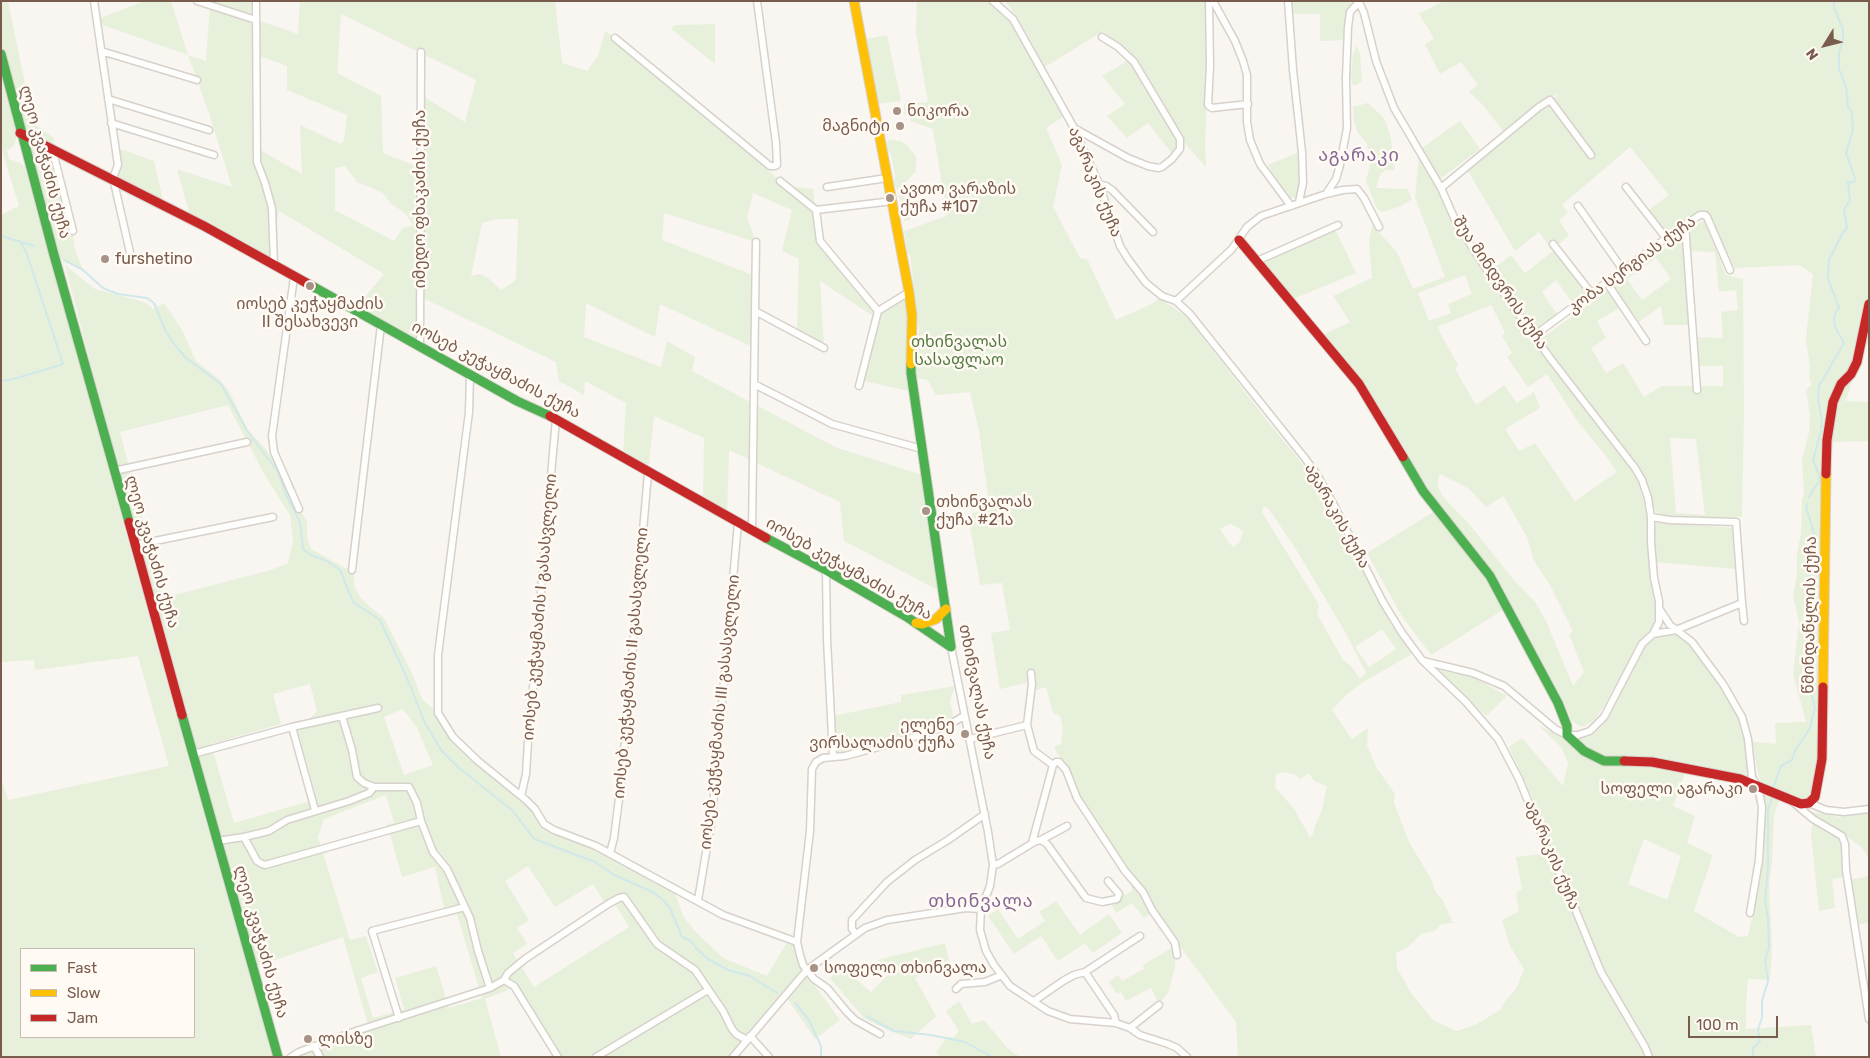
<!DOCTYPE html>
<html>
<head>
<meta charset="utf-8">
<style>
  body { margin:0 }
  #map { position:relative; width:1870px; height:1058px; overflow:hidden; background:#f9f5f0; font-family:Rubik,sans-serif }
  canvas { display:block }
  .frame { position:absolute; inset:0; border:2px solid #7a5c4d; pointer-events:none }
  .legend { position:absolute; left:20px; top:948px; width:175px; height:90px; box-sizing:border-box; background:#fffaf3; border:1px solid #cabbb1; margin:0; padding:6px 9px; list-style:none; font-size:15px; color:#7a5c4d }
  .legend li { display:flex; align-items:center; gap:10px; height:25px }
  .legend b { width:25px; border:1px solid #cabbb1 }
  .north { position:absolute; left:1800px; top:20px; width:50px; height:50px; -webkit-text-stroke:4px #fffaf3; paint-order:stroke; rotate:234deg; font-size:14px; font-weight:700; line-height:20px; text-align:center; color:#7a5c4d }
  .north::after { content:''; display:block; margin:auto; width:18px; height:22px; background:#7a5c4d; clip-path:polygon(50% 0,100% 100%,50% 72%,0 100%) }
  .scale { position:absolute; left:1688px; top:1016px; width:90px; height:22px; box-sizing:border-box; border:2px solid #7a5c4d; border-top:0; padding-left:6px; font-size:15px; line-height:18px; white-space:nowrap; color:#7a5c4d; -webkit-text-stroke:4px #fffaf3; paint-order:stroke }
</style>
</head>
<body>
<div id="map">
<canvas width="1870" height="1058"></canvas>
<div class="frame"></div>
<ul class="legend">
<li><b style="height:6px;background:#4caf50"></b>Fast</li>
<li><b style="height:6px;background:#ffc107"></b>Slow</li>
<li><b style="height:6px;background:#c62828"></b>Jam</li>
</ul>
<div class="north">N</div>
<div class="scale">100 m</div>
</div>
<script>
const c = document.querySelector('canvas').getContext('2d');
c.lineJoin = 'round';
function paint(path, color) { c.fillStyle = color; c.fill(path, 'evenodd'); }
const poly = rows => new Path2D(rows.map(r => 'M' + r).join(''));
function stroke(path, color, width, dash) { c.strokeStyle = color; c.lineWidth = width; c.lineCap = dash ? 'butt' : 'round'; c.setLineDash(dash || []); c.stroke(path); }
function write(font, color, halo, rows, align = 'center') {
  c.font = font + ' Rubik,"Noto Sans Georgian",sans-serif'; c.lineWidth = 5; c.setLineDash([]); c.textBaseline = 'middle'; c.strokeStyle = halo; c.fillStyle = color; for (const [text, x, y, turn = 0] of rows) {
    c.save(); c.translate(x, y); c.rotate((+turn || 0) * Math.PI / 180); c.textAlign = isNaN(turn) ? turn : align; if (halo) c.strokeText(text, 0, 0); c.fillText(text, 0, 0); c.restore();
  }
}
paint(poly([
  [1,1,8,1,33,123,54,138,52,148,73,231,74,247,83,270,54,255,1,54],
  [145,1,171,1,188,55,206,61,210,5,216,7,216,1,256,1,257,20,298,34,300,1,555,1,562,63,587,71,598,56,605,31,639,57,735,140,782,183,788,186,813,189,820,241,877,310,909,292,913,392,860,380,876,318,820,281,824,348,797,333,799,259,782,251,792,210,753,193,747,218,756,242,664,213,662,240,755,276,755,348,660,304,655,337,586,303,584,337,661,367,667,341,695,357,692,371,754,404,835,447,925,476,942,592,844,541,840,502,729,450,727,517,703,503,704,438,654,416,648,473,623,458,626,403,585,381,584,395,559,381,556,362,423,298,420,346,354,310,384,274,279,211,269,262,191,219,177,169,232,187,209,113,188,55,97,23,97,19],
  [341,14,476,80,465,122,418,93,418,167,383,153,381,96,337,73],
  [257,55,287,66,287,90,347,115,344,140,341,144,300,125,302,174,257,148],
  [345,166,357,182,383,193,391,204,404,212,413,225,403,228,394,241,335,210,335,168],
  [498,219,518,219,516,280,501,290,488,278,480,274,471,276,482,223],
  [917,1,989,1,1001,10,1011,21,1063,117,1046,128,1062,165,1053,207,1080,258,1087,259,1116,320,1152,304,1159,298,1186,316,1265,418,1313,477,1331,505,1387,616,1412,654,1363,682,1346,695,1332,710,1352,739,1368,728,1367,745,1376,767,1395,794,1394,803,1409,842,1431,879,1435,891,1443,901,1453,923,1441,924,1435,931,1421,934,1407,948,1396,953,1397,968,1411,993,1434,1021,1457,1031,1475,1025,1500,1010,1506,1000,1516,989,1524,969,1510,946,1502,920,1519,911,1516,893,1522,889,1516,857,1548,853,1627,1022,1645,1057,1238,1057,1236,1022,1153,910,1078,797,1067,766,1057,753,1054,747,1061,744,1063,729,1060,716,1053,713,1046,687,1033,691,1030,682,1000,689,991,633,1010,630,1002,583,980,585,968,514,990,510,979,431,970,392,936,395,928,380,916,378,915,353,917,352,919,331,910,254,908,254,904,231,947,216,933,129,910,121,911,118,905,115,904,105,908,100,922,103,928,102,916,33],
  [1264,506,1268,508,1294,546,1347,635,1366,673,1360,679,1351,666,1343,660,1317,614,1319,605,1262,512],
  [1230,524,1239,528,1243,532,1240,542,1234,547,1230,544,1220,529],
  [1382,629,1396,649,1369,667,1355,647],
  [1284,772,1296,775,1300,779,1309,773,1314,781,1327,786,1322,810,1315,826,1313,834,1310,837,1294,809,1275,787,1276,774],
  [1005,1,1207,1,1208,76,1205,142,1206,167,1180,138,1177,148,1173,155,1148,123,1127,138,1107,116,1125,104,1102,76,1134,57,1116,41,1103,31,1045,67,1020,21],
  [1292,1,1353,1,1348,12,1344,40,1320,41,1320,14,1292,14],
  [1444,1,1869,1,1869,345,1864,345,1846,401,1869,402,1869,445,1868,441,1831,442,1831,437,1817,782,1807,805,1768,789,1760,780,1756,764,1753,742,1776,744,1775,723,1806,722,1793,674,1799,622,1793,596,1797,575,1797,555,1801,533,1802,500,1804,494,1802,460,1809,432,1810,415,1806,390,1812,384,1809,379,1810,367,1806,339,1813,274,1799,265,1735,268,1706,210,1669,239,1647,211,1669,195,1630,147,1562,205,1568,213,1559,220,1569,235,1557,246,1593,296,1576,308,1556,280,1542,292,1560,319,1538,334,1492,270,1511,255,1525,273,1553,251,1539,232,1515,251,1468,171,1553,100,1558,93,1536,106,1503,131,1483,105,1469,92,1478,85,1461,62,1440,74,1425,45,1434,38,1419,14],
  [715,24,715,64,671,29,675,25],
  [887,35,901,101,878,104,866,39],
  [1356,46,1360,53,1362,82,1353,86,1351,76,1353,54],
  [1,65,17,135,14,146,7,150,9,159,21,163,25,168,191,769,273,1057,1,1057,1,778,8,800,169,766,138,656,35,670,34,660,1,662,1,215,19,206,1,147],
  [21,949,194,949,194,1037,21,1037],
  [1368,103,1383,117,1390,134,1395,170,1386,170,1380,175,1376,188,1407,189,1412,199,1402,206,1382,212,1377,209,1366,181,1370,165,1367,144,1357,131,1354,122,1353,107],
  [1460,121,1480,149,1440,179,1422,148],
  [888,140,900,141,907,145,916,157,916,171,903,185,910,220,904,221,898,191,894,184,895,175,891,155,886,147],
  [115,147,154,161,164,205,113,178,118,165],
  [1299,152,1302,178,1298,197,1294,198,1290,197,1283,190,1268,165],
  [1419,156,1455,224,1631,468,1638,482,1644,502,1647,514,1649,567,1657,609,1655,620,1653,627,1640,642,1602,709,1595,719,1585,726,1579,726,1571,720,1565,704,1510,604,1434,501,1322,335,1350,322,1333,296,1372,278,1369,244,1372,225,1397,252,1413,289,1445,277,1415,197],
  [1465,275,1472,294,1448,304,1451,313,1429,321,1418,293],
  [1491,305,1505,332,1502,336,1512,353,1507,357,1528,387,1547,374,1578,422,1606,456,1617,472,1575,501,1535,443,1519,451,1505,429,1540,408,1534,392,1517,403,1504,385,1476,405,1455,369,1458,365,1437,327],
  [1440,474,1468,488,1486,507,1503,496,1507,502,1527,537,1534,561,1550,585,1573,631,1569,634,1584,672,1573,686,1546,621,1535,602,1513,579,1470,525,1443,497,1438,487,1438,480],
  [1704,220,1726,275,1743,279,1744,413,1742,517,1668,518,1657,512,1651,504,1638,465,1553,357,1541,339],
  [1683,251,1715,252,1719,292,1736,290,1738,310,1721,312,1723,338,1694,337,1695,366,1723,366,1723,386,1662,386,1644,397,1623,363,1606,373,1591,348,1606,338,1597,321,1626,304,1639,322,1661,306,1664,325,1691,325],
  [1656,258,1671,279,1642,300,1627,279],
  [1670,438,1696,439,1705,515,1676,513],
  [1335,229,1356,273,1293,299,1265,264,1270,257],
  [65,265,95,289,144,302,153,309,164,303,182,330,196,361,220,380,230,393,248,430,264,447,281,470,299,509,307,521,307,538,311,549,354,573,354,585,360,597,370,607,384,618,412,673,422,699,438,713,453,737,526,800,544,824,583,841,673,887,683,916,693,929,723,958,767,976,789,939,797,942,807,970,778,1004,749,1032,728,1057,556,1057,511,989,485,999,501,1057,282,1057,369,1028,343,937,257,966,137,544],
  [228,405,263,472,290,515,293,541,288,563,271,570,163,598,120,432],
  [310,684,317,711,298,731,317,799,234,823,211,744,281,724,273,694],
  [403,709,417,728,433,765,404,775,384,717],
  [386,795,394,823,387,824,402,877,435,867,446,917,457,914,482,998,449,1008,436,966,395,978,404,1009,373,1018,361,978,378,972,366,936,350,940,318,837,324,819],
  [528,866,555,907,593,884,608,908,615,904,629,927,534,987,513,953,527,944,517,928,529,920,505,881],
  [1435,511,1479,566,1506,608,1431,655,1401,615,1367,553],
  [1660,522,1733,528,1736,569,1656,562,1654,527,1657,523],
  [1669,633,1677,634,1684,638,1692,647,1728,695,1743,726,1749,774,1747,778,1603,758,1572,738,1588,737,1595,734,1602,726,1643,648,1652,638],
  [1437,670,1473,677,1507,696,1486,716,1468,698,1435,671],
  [955,686,950,701,953,715,947,725,847,754,837,752,835,748,833,716,901,702,901,695],
  [1538,725,1567,740,1602,764,1612,766,1646,763,1686,770,1673,806,1695,816,1687,843,1713,855,1694,911,1739,937,1748,936,1753,914,1764,793,1779,800,1774,816,1772,863,1769,886,1772,947,1770,980,1748,979,1746,1005,1746,1029,1811,1025,1816,1057,1652,1057,1638,1027,1613,988,1590,938,1569,882,1544,832,1538,819,1535,803,1509,747,1522,738,1563,786,1568,763,1561,747],
  [1644,839,1681,856,1667,900,1628,884],
  [1813,812,1840,817,1869,813,1869,857,1860,846,1847,837,1816,820,1811,814],
  [1817,824,1839,837,1842,843,1846,877,1832,879,1835,908,1819,911,1811,834,1812,825],
  [1869,876,1869,923,1857,924,1850,880],
  [1131,881,1135,883,1152,913,1144,918,1132,903,1116,913,1111,903,1132,891],
  [1056,901,1080,935,1109,914,1122,933,1093,953,1085,943,1058,961,1041,936,1014,954,988,916,998,909,1018,939,1045,921,1039,912],
  [945,943,949,960,915,978,936,1016,911,1039,888,1030,864,1018,830,978,842,967,871,992,891,972,877,960],
  [1175,946,1175,967,1168,993,1159,1004,1151,988,1126,1001,1121,992,1117,994,1109,982,1118,975,1122,981,1144,969,1143,965],
  [807,975,840,1020,815,1039,787,998,793,988],
  [959,1001,972,1024,984,1020,1007,1048,1020,1057,941,1057,936,1053,947,1037,954,1037,959,1031,946,1011]
]), '#e7f0db');
stroke(poly([
  [1,236,34,246],
  [64,260,83,270,103,288,118,294,147,298,154,303,166,332,175,345,186,358,221,384,248,432,278,472,286,495,300,522,303,549,311,555,327,561,340,570,353,602,380,620,407,678,425,723,441,750,458,767,513,811,534,839,595,862,614,875,653,892,664,901,670,908,682,937,691,941,697,949,708,959,728,970,750,976,777,993],
  [1,381,14,379,63,364,27,254,20,241],
  [1809,497,1814,488,1820,481,1818,472,1813,460,1821,431,1822,420,1818,399,1819,386,1844,343,1835,327,1834,316,1839,307,1828,279,1829,260,1842,234,1847,228,1844,209,1850,201,1848,182,1854,182,1855,178,1846,153,1853,130,1852,112,1848,107,1846,87,1839,69,1839,53,1843,39,1843,29,1834,8,1834,1],
  [1773,788,1781,766,1792,760,1795,751,1810,728,1815,707,1809,686,1812,674,1807,663,1806,649,1818,612,1813,601,1808,595,1804,583,1809,576,1815,572,1815,563,1807,548,1814,533,1806,507,1807,504],
  [795,1003,809,1020,821,1046,821,1057],
  [866,1016,894,1031,931,1035,965,1042,992,1057],
  [1753,1057,1753,1048,1760,1041,1758,1029,1762,1018,1762,1001,1768,981,1765,960,1769,948,1768,918,1765,901,1768,868,1768,809,1773,796]
]), '#d0e8ea', 2);
const street = poly([
  [94,1,118,165,113,178,131,257],
  [197,1,256,20],
  [256,1,257,162,265,183,272,208,274,265],
  [993,1,1013,19,1074,128,1099,184,1120,246,1128,259,1146,283,1162,296,1176,301,1190,314,1304,457,1316,473,1335,507,1383,602,1402,633,1422,660,1466,702,1498,739,1519,779,1548,850,1564,882,1601,972,1645,1047,1649,1057],
  [1209,1,1210,66,1208,105,1212,108,1248,104],
  [1213,1,1235,41,1243,61,1247,75,1247,122,1250,140,1260,164,1291,206],
  [1288,1,1293,70,1302,152,1303,183,1299,202],
  [615,38,770,166,775,166,777,165,776,143,757,1],
  [101,51,197,80],
  [108,99,209,130],
  [111,123,214,155],
  [1074,128,1128,158,1148,166,1158,168,1162,167,1172,159,1180,149,1180,139,1134,62,1118,47,1102,37],
  [52,148,73,231],
  [780,181,816,210,893,201],
  [1099,184,1106,186,1112,190,1153,232],
  [827,187,887,178],
  [1626,187,1666,238],
  [1441,188,1539,107,1550,100,1591,155],
  [1326,194,1336,179,1340,165,1347,128,1346,78,1348,27,1350,12,1359,2,1364,13,1376,61,1394,108,1441,188,1456,222,1487,270,1550,358,1635,468,1642,480,1648,498,1651,517,1651,542,1654,578,1659,601,1659,622,1653,634,1642,644,1604,717,1590,731,1578,735,1567,735,1555,729,1504,686,1473,673,1423,661],
  [1578,206,1623,270],
  [816,210,820,241,878,311],
  [1685,224,1697,390],
  [1553,244,1592,294],
  [1257,261,1338,225],
  [294,277,272,436,274,452,299,509],
  [1607,283,1646,341],
  [1176,301,1232,249,1247,227,1261,216,1326,194,1343,190,1357,189,1364,198,1379,227],
  [755,311,824,348],
  [1535,335,1680,228,1700,215,1705,215,1707,217,1730,270],
  [420,346,421,52],
  [470,375,469,412,438,655,438,713,453,737,478,761,526,800,535,809,544,824,554,830,596,846,723,915,797,942],
  [754,384,832,424,922,449],
  [859,386,878,311,909,292],
  [114,471,247,442],
  [1651,517,1670,520,1736,522,1742,603,1676,630,1653,634],
  [752,530,756,242],
  [135,545,273,517],
  [352,570,381,325],
  [826,570,827,639,833,757],
  [1742,603,1744,621],
  [1660,610,1670,625,1692,642,1723,684,1742,717,1748,739,1752,777,1758,787,1762,807,1759,860,1750,913],
  [951,647,988,832,993,865,990,886,981,909,980,930,986,951,994,965,1010,986,1048,1011,1070,1019,1116,1023,1130,1028,1140,1035,1168,1044,1177,1048,1187,1057],
  [1031,673,1032,684,1027,725,1034,751,1053,765],
  [342,716,352,750,357,777,364,783,374,787,409,787,417,803,421,821,433,852,447,869,470,918,478,951,490,988,504,980,514,986,558,1057],
  [292,727,315,810],
  [970,739,1027,725],
  [193,754,292,727,378,708],
  [1053,765,1056,762,1059,762,1066,770,1077,798,1125,871,1143,892,1152,910,1175,943,1177,955],
  [521,796,526,774,530,709,535,673,542,577,556,419],
  [1794,803,1813,819,1842,836,1845,844,1846,870,1869,1019],
  [1809,803,1826,810,1844,812,1869,809],
  [244,837,269,831,287,820,349,801,369,793,374,787],
  [1041,840,1067,826],
  [217,841,244,837,257,861,262,864,265,865,421,821],
  [1032,843,1053,765],
  [610,853,614,838,622,775,648,473],
  [993,865,998,864,1036,841,1041,840,1047,844,1086,898,1102,902,1117,899,1119,894,1108,881],
  [698,900,712,817,738,523],
  [856,934,852,929,852,920,887,882,915,860,948,840,985,814],
  [1085,972,1114,1015,1116,1023],
  [504,980,508,973,525,959,608,904,619,898,624,897,657,944,695,970,723,1011,732,1029,736,1034,747,1040],
  [956,989,961,984,985,982,1002,975],
  [1034,1001,1063,981,1074,975,1085,972,1140,936],
  [399,1018,372,931,465,907],
  [1130,1028,1159,1005],
  [880,1034,855,1020,847,1012,827,988,814,979,803,965,800,955,797,942,810,831,812,769,816,762,823,758,845,756,908,739,945,727,964,716],
  [750,1036,769,1057],
  [314,1046,320,1057],
  [291,1057,299,1052,353,1032,490,988],
  [596,1057,708,990],
  [733,1057,807,970,865,928,887,920,966,908,981,909]
]);
const fast = poly([
  [1,54,54,255,129,522],
  [312,286,517,401,550,416],
  [911,364,911,373,951,647],
  [1403,457,1423,491,1490,576,1558,703,1567,726,1567,735,1584,751,1604,761,1624,761],
  [766,538,826,570,907,617,951,647],
  [182,715,278,1057]
]);
const slow = poly([
  [854,1,909,292,912,316,911,364],
  [916,623,922,624,936,619,946,609],
  [1823,687,1826,474]
]);
const jam = poly([
  [20,133,204,226,312,286],
  [1239,240,1359,384,1403,457],
  [550,416,766,538],
  [1826,474,1827,440,1833,402,1841,384,1851,374,1857,362,1869,304],
  [129,522,182,715],
  [1624,761,1652,762,1740,779,1801,804,1809,803,1815,797,1822,759,1823,687]
]);
stroke(street, '#d7d1cb', 9);
stroke(fast, '#d9d2cb', 11);
stroke(slow, '#d9d2cb', 11);
stroke(jam, '#d9d2cb', 11);
stroke(street, '#fefefd', 6);
stroke(fast, '#4caf50', 9);
stroke(slow, '#ffc107', 9);
stroke(jam, '#c62828', 9);
for (const [x, y, r, color] of [
  [897,111,5,"#a69286"],
  [900,126,5,"#a69286"],
  [890,198,5,"#a69286"],
  [105,259,5,"#a69286"],
  [310,286,5,"#a69286"],
  [926,511,5,"#a69286"],
  [965,734,5,"#a69286"],
  [1753,789,5,"#a69286"],
  [814,968,5,"#a69286"],
  [308,1039,5,"#a69286"]
]) { const dot = new Path2D(); dot.arc(x, y, r, 0, 2 * Math.PI); c.fillStyle = color; c.fill(dot); stroke(dot, '#fffaf3', 2); }
write('16px', '#7a5c4d', '#fffaf3', [
  ["ნიკორა",907,111],
  ["მაგნიტი",890,126,"right"],
  ["ავთო ვარაზის",900,189],
  ["ქუჩა #107",900,207],
  ["furshetino",115,259],
  ["იოსებ კეჭაყმაძის",310,304,"center"],
  ["II შესახვევი",310,322,"center"],
  ["თხინვალას",936,502],
  ["ქუჩა #21ა",936,520],
  ["ელენე",955,725,"right"],
  ["ვირსალაძის ქუჩა",955,743,"right"],
  ["სოფელი აგარაკი",1743,789,"right"],
  ["სოფელი თხინვალა",824,968],
  ["ლისზე",318,1039]
], 'left');
write('16px', '#7a5c4d', '#fffaf3', [
  ["ლეო კვაჭაძის ქუჩა",45,162,75],
  ["აგარაკის ქუჩა",1095,182,68],
  ["იმედო ფხაკაძის ქუჩა",420,199,-90],
  ["კობა სერგიას ქუჩა",1632,265,-36],
  ["შუა მინდვრის ქუჩა",1500,283,56],
  ["იოსებ კეჭაყმაძის ქუჩა",496,370,28],
  ["აგარაკის ქუჩა",1337,516,61],
  ["ლეო კვაჭაძის ქუჩა",152,552,74],
  ["იოსებ კეჭაყმაძის ქუჩა",849,569,30],
  ["იოსებ კეჭაყმაძის I გასასვლელი",540,607,-85],
  ["წმინდაწყლის ქუჩა",1810,615,-89],
  ["იოსებ კეჭაყმაძის II გასასვლელი",631,663,-85],
  ["თხინვალას ქუჩა",977,692,79],
  ["იოსებ კეჭაყმაძის III გასასვლელი",720,712,-84],
  ["აგარაკის ქუჩა",1552,855,67],
  ["ლეო კვაჭაძის ქუჩა",261,942,74]
]);
write('16px', '#537a41', '#fffaf3', [
  ["თხინვალას",959,342],
  ["სასაფლაო",959,360]
]);
c.letterSpacing = '1px';
write('18px', '#846695', '#fffaf3', [
  ["აგარაკი",1359,156],
  ["თხინვალა",981,902]
]);
c.letterSpacing = '0px';
</script>
</body>
</html>
